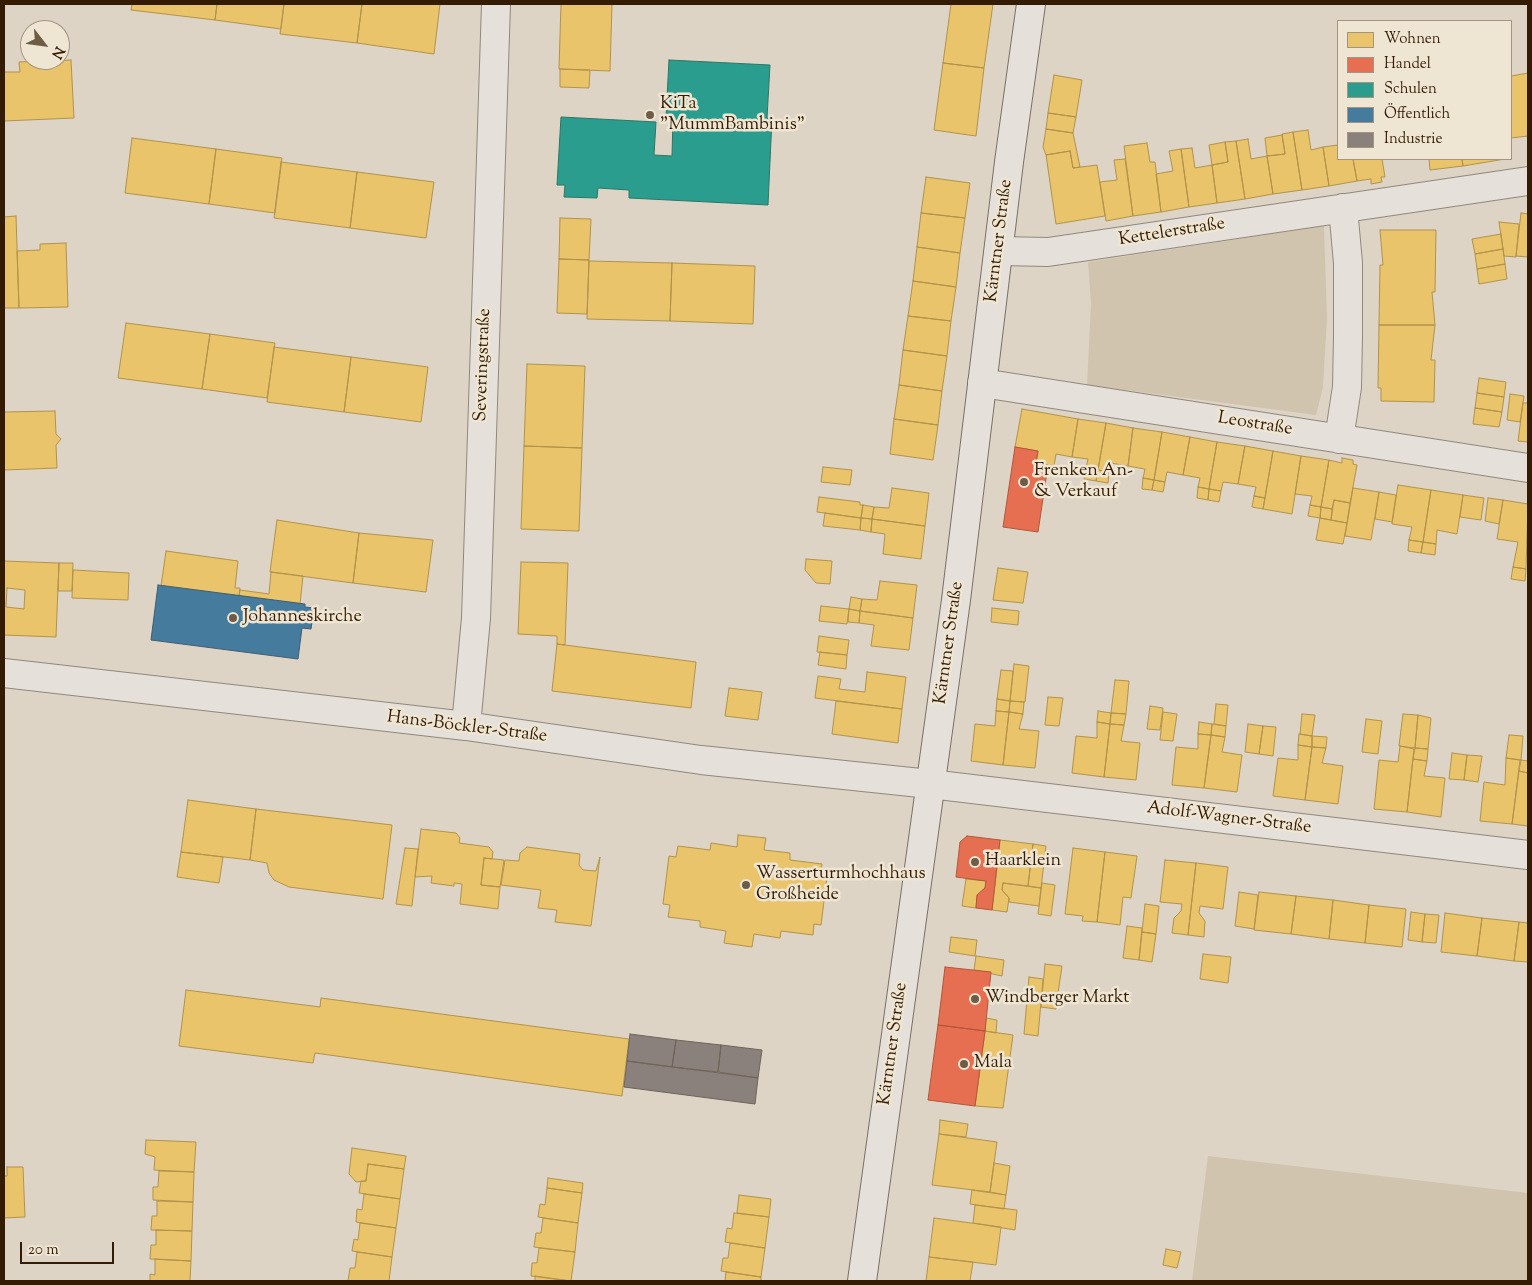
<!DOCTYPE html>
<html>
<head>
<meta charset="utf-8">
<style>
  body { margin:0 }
  #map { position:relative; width:1532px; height:1285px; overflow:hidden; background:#ddd4c6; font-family:"Sorts Mill Goudy",serif }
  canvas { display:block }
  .frame { position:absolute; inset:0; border:5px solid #331c03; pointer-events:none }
  .legend { position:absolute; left:1337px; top:20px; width:175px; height:140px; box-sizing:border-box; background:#efe5d3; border:1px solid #a49580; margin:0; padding:6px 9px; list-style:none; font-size:15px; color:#331c03 }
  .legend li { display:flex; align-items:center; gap:10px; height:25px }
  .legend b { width:25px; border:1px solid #a49580 }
  .north { position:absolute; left:20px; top:20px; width:50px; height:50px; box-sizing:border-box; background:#efe5d3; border:1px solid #a49580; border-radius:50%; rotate:120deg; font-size:14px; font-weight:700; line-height:20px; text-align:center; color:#331c03 }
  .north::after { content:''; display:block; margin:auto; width:18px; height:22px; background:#6e5c47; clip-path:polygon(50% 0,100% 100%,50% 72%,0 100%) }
  .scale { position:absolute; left:20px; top:1242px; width:94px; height:22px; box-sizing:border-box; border:2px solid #331c03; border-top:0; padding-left:6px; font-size:15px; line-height:18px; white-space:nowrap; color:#331c03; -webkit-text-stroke:4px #efe5d3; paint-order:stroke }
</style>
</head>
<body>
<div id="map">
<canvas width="1532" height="1285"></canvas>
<div class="frame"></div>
<ul class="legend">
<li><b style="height:14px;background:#e9c46a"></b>Wohnen</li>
<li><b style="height:14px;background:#e76f51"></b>Handel</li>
<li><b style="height:14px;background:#2a9d8f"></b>Schulen</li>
<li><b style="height:14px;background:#457b9d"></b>Öffentlich</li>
<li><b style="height:14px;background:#8a817c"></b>Industrie</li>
</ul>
<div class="north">N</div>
<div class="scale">20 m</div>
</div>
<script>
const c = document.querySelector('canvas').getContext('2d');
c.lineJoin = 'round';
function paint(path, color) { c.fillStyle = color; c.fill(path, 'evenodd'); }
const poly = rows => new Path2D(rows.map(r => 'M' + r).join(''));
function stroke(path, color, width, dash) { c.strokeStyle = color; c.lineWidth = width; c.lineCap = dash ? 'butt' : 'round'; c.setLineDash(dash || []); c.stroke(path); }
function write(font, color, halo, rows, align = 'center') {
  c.font = font + ' "Sorts Mill Goudy",serif'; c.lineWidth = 5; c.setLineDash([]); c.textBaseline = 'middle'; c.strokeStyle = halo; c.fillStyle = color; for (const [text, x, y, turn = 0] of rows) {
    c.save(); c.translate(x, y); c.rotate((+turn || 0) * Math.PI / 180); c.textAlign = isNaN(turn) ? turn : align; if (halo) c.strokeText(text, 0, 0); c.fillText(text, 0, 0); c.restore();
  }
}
paint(poly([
  [1324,226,1327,319,1323,387,1316,415,1087,385,1091,304,1088,262],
  [1208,1156,1528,1193,1528,1281,1192,1281]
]), '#d1c4af');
const homes = poly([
  [132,4,217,4,215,20,131,10,132,4],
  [217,4,284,4,281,29,215,20,217,4],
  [284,4,362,4,357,43,280,34,284,4],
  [362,4,440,4,434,54,357,43,362,4],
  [561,4,612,4,610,71,559,69,561,4],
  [951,4,993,4,984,68,943,63,951,4],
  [71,60,74,118,4,121,4,72,20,72,19,62,71,60],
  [943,63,984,68,976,136,934,130,943,63],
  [560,69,590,70,589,88,560,87,560,69],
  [1528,73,1528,136,1511,138,1511,76,1528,73],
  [1054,75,1082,80,1076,117,1048,113,1054,75],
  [1048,113,1076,117,1073,133,1046,129,1048,113],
  [1046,129,1073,133,1080,167,1073,168,1070,151,1046,155,1043,147,1046,129],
  [1308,130,1311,150,1323,147,1329,186,1302,190,1293,132,1308,130],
  [1293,132,1302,190,1273,194,1267,156,1285,154,1282,134,1293,132],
  [1282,135,1285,154,1267,156,1265,138,1282,135],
  [132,138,216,149,209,204,125,193,132,138],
  [1248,139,1251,159,1267,156,1273,194,1245,199,1236,141,1248,139],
  [1236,141,1245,199,1217,203,1212,165,1228,162,1225,142,1236,141],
  [1225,142,1228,162,1212,165,1209,145,1225,142],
  [1147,143,1150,162,1155,162,1161,212,1133,216,1124,146,1147,143],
  [1338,145,1338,159,1353,159,1357,181,1329,186,1323,147,1338,145],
  [1192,148,1195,168,1212,165,1217,203,1189,207,1181,149,1192,148],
  [216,149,282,158,275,213,209,204,216,149],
  [1181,149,1189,207,1161,212,1156,174,1173,171,1169,151,1181,149],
  [1070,151,1073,168,1097,165,1105,216,1056,224,1046,155,1070,151],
  [1125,159,1133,216,1106,221,1100,182,1117,180,1114,160,1125,159],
  [1353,159,1382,159,1385,177,1381,177,1382,182,1371,184,1371,179,1357,181,1353,159],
  [1429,159,1462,159,1463,166,1430,170,1429,159],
  [1462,159,1505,159,1463,166,1462,159],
  [281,162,357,172,350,228,274,218,281,162],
  [357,172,434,182,426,238,350,228,357,172],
  [926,177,970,183,965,218,921,213,926,177],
  [921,213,965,218,960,253,917,247,921,213],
  [1521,213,1528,214,1528,257,1516,256,1521,213],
  [16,216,19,308,4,308,4,217,16,216],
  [560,218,591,219,589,260,559,259,560,218],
  [1499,222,1519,224,1516,257,1504,256,1499,222],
  [1380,230,1436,230,1435,292,1432,292,1435,325,1379,325,1380,265,1383,265,1380,230],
  [1501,234,1503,249,1475,254,1472,239,1501,234],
  [66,243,68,307,19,308,17,251,40,250,40,244,66,243],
  [917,247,960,253,956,287,913,281,917,247],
  [1503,249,1505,264,1477,269,1475,254,1503,249],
  [559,259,589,260,587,314,557,313,559,259],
  [589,261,672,263,670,321,587,319,589,261],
  [672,263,755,266,753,324,670,321,672,263],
  [1505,264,1507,279,1479,284,1477,269,1505,264],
  [913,281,956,287,951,321,908,316,913,281],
  [908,316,951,321,947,356,903,350,908,316],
  [126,323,210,334,202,389,118,378,126,323],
  [1379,325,1435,325,1431,360,1435,360,1434,402,1381,401,1381,388,1378,388,1379,325],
  [210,334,275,343,267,398,202,389,210,334],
  [274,347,351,357,344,412,267,402,274,347],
  [903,350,947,356,942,391,899,385,903,350],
  [351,357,428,367,421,422,344,412,351,357],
  [527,364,585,366,582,448,524,446,527,364],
  [1479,378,1506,382,1504,397,1477,393,1479,378],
  [899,385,942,391,938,425,894,419,899,385],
  [1477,393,1504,397,1502,412,1475,408,1477,393],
  [1510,394,1524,396,1520,422,1507,420,1510,394],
  [1523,403,1528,403,1528,442,1518,441,1523,403],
  [1475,408,1502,412,1499,427,1473,424,1475,408],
  [1022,409,1078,419,1072,457,1056,454,1054,466,1036,463,1038,451,1015,447,1022,409],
  [55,411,56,434,61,439,56,445,57,468,4,470,4,412,55,411],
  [894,419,938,425,933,460,890,454,894,419],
  [1078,419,1106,423,1098,470,1086,468,1088,459,1072,457,1078,419],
  [1106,423,1133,428,1128,466,1111,463,1109,472,1098,470,1106,423],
  [1133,428,1162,432,1154,480,1143,478,1145,469,1128,466,1133,428],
  [1162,432,1190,437,1183,475,1167,472,1165,482,1154,480,1162,432],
  [1190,437,1217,442,1209,489,1198,487,1200,478,1183,475,1190,437],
  [1217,442,1245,446,1238,484,1223,482,1221,491,1209,489,1217,442],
  [524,446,582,448,579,531,521,529,524,446],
  [1245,446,1273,451,1265,498,1254,496,1256,487,1238,484,1245,446],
  [1273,451,1301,456,1292,514,1263,509,1273,451],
  [1301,456,1329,460,1321,507,1310,505,1312,496,1295,494,1301,456],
  [1342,458,1353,460,1353,464,1357,465,1350,503,1334,500,1332,509,1321,507,1329,460,1342,463,1342,458],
  [823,467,852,470,850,485,821,482,823,467],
  [1086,468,1098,470,1096,481,1084,479,1086,468],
  [1098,470,1109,472,1108,483,1096,481,1098,470],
  [1143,478,1154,480,1152,490,1142,489,1143,478],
  [1154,480,1165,482,1163,492,1152,490,1154,480],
  [1398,485,1431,490,1423,542,1409,540,1412,527,1392,524,1398,485],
  [1198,487,1209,489,1208,500,1197,498,1198,487],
  [892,488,929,493,925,526,872,519,874,507,889,508,892,488],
  [1353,488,1379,492,1371,540,1345,536,1353,488],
  [1209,489,1221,491,1219,502,1208,500,1209,489],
  [1431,490,1463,495,1457,534,1437,530,1436,544,1423,542,1431,490],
  [1379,492,1396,495,1392,522,1375,519,1379,492],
  [1463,495,1484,498,1481,520,1460,517,1463,495],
  [1254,496,1265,498,1263,509,1252,507,1254,496],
  [819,497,860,502,860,505,863,505,861,518,817,512,819,497],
  [1488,498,1503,500,1499,524,1485,521,1488,498],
  [1334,500,1350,503,1347,523,1331,520,1334,500],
  [1503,500,1528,504,1526,569,1513,567,1518,542,1497,539,1503,500],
  [863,505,874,507,872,519,861,518,863,505],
  [1310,505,1321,507,1320,518,1308,516,1310,505],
  [1321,507,1332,509,1331,520,1320,518,1321,507],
  [825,513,861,518,860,530,823,526,825,513],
  [861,518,872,519,871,532,860,530,861,518],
  [1320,518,1347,523,1343,544,1316,540,1320,518],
  [872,519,925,526,921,559,883,554,885,534,871,532,872,519],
  [277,520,359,533,353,583,270,572,277,520],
  [359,533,433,540,426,592,353,583,359,533],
  [1409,540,1423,542,1421,553,1408,551,1409,540],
  [1423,542,1436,544,1435,555,1421,553,1423,542],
  [166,551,238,561,235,588,240,588,239,596,161,586,166,551],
  [806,559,832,561,830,584,816,583,805,570,806,559],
  [4,561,59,563,56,637,4,635,4,561],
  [7,588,25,590,24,609,6,607,7,588],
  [521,562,568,563,565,645,557,644,557,636,518,634,521,562],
  [59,563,73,563,72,591,58,591,59,563],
  [1513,567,1526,569,1525,581,1511,579,1513,567],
  [998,568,1028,572,1023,603,993,600,998,568],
  [73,570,129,573,128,600,72,598,73,570],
  [271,572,303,576,300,604,239,596,240,590,269,594,271,572],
  [880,581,917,585,913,618,860,611,862,599,877,600,880,581],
  [851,597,862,599,860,611,849,609,851,597],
  [821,606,849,609,847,624,819,621,821,606],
  [992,608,1019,611,1018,625,991,622,992,608],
  [849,609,860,611,859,623,848,622,849,609],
  [860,611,913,618,909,650,871,646,874,625,859,623,860,611],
  [819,636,849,640,847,655,817,652,819,636],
  [557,644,696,662,691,708,552,691,557,644],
  [820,652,847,655,846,669,818,665,820,652],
  [1014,664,1029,666,1025,702,1010,701,1014,664],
  [1001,670,1013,671,1010,701,997,699,1001,670],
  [867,672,906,677,902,709,815,698,818,676,841,679,839,689,865,692,867,672],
  [1115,680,1129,681,1126,714,1111,713,1115,680],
  [729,688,762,692,758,720,725,716,729,688],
  [1048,697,1063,698,1059,726,1045,725,1048,697],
  [997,699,1010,701,1009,712,996,711,997,699],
  [836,701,902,709,898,743,832,734,836,701],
  [1010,701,1024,702,1023,714,1009,712,1010,701],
  [1216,704,1228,705,1226,726,1214,724,1216,704],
  [1150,706,1163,708,1160,730,1147,729,1150,706],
  [996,711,1009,712,1003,765,971,761,975,724,995,726,996,711],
  [1098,711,1111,713,1110,724,1097,722,1098,711],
  [1009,712,1023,714,1019,729,1039,731,1035,768,1003,765,1009,712],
  [1163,712,1177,714,1173,741,1160,740,1163,712],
  [1111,713,1126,714,1124,725,1110,724,1111,713],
  [1302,714,1315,715,1312,736,1300,734,1302,714],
  [1403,714,1418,715,1415,748,1399,746,1403,714],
  [1418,715,1431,718,1428,749,1415,748,1418,715],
  [1366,719,1382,721,1378,754,1362,752,1366,719],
  [1097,722,1110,724,1104,777,1072,773,1076,736,1097,738,1097,722],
  [1199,722,1212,724,1211,735,1198,734,1199,722],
  [1110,724,1124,725,1121,741,1140,743,1136,780,1104,777,1110,724],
  [1212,724,1226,726,1225,737,1211,735,1212,724],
  [1248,724,1263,726,1259,754,1245,752,1248,724],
  [1263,726,1276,727,1273,756,1259,754,1263,726],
  [1198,734,1211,735,1204,788,1172,785,1176,747,1198,749,1198,734],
  [1299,734,1312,736,1312,747,1298,745,1299,734],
  [1211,735,1225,737,1222,752,1242,755,1237,792,1204,788,1211,735],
  [1509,735,1523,736,1521,760,1506,758,1509,735],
  [1312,736,1327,737,1326,748,1312,747,1312,736],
  [1298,745,1312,747,1305,800,1273,796,1278,758,1298,760,1298,745],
  [1400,746,1414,749,1407,812,1374,809,1379,760,1398,762,1400,746],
  [1312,747,1326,748,1322,763,1343,766,1338,804,1305,800,1312,747],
  [1415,748,1428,749,1427,761,1413,759,1415,748],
  [1452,753,1467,755,1464,780,1449,779,1452,753],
  [1467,755,1482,756,1478,782,1464,780,1467,755],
  [1506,758,1520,760,1512,824,1480,821,1484,782,1505,785,1506,758],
  [1413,759,1427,761,1424,776,1445,778,1441,817,1407,812,1413,759],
  [1521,760,1528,761,1528,773,1519,771,1521,760],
  [1519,771,1528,773,1528,826,1512,824,1519,771],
  [188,800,256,809,250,860,181,852,188,800],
  [256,809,392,825,383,899,289,887,274,880,269,873,267,863,250,860,256,809],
  [421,829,456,833,460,838,459,843,489,847,493,852,492,859,484,858,481,885,500,887,498,909,460,904,462,884,454,883,454,886,431,883,432,876,415,877,421,829],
  [738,835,766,838,764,850,790,853,790,860,822,864,820,876,827,877,821,925,814,924,813,935,781,931,780,938,754,934,752,947,724,943,726,931,700,927,700,921,668,917,670,905,663,904,669,856,676,857,678,846,710,850,711,843,737,847,738,835],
  [1000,840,1033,844,1028,886,1003,883,1002,890,1009,898,1007,912,992,910,1000,840],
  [1033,844,1046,846,1041,888,1028,886,1033,844],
  [527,847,580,854,579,865,583,870,596,871,600,857,591,926,555,922,557,910,538,908,541,890,501,885,505,860,519,861,520,853,527,847],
  [405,848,418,849,412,906,396,904,405,848],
  [1073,848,1105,852,1097,922,1082,921,1083,916,1065,914,1073,848],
  [181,852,223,857,219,883,177,877,181,852],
  [1105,852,1137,856,1131,898,1123,897,1120,925,1097,922,1105,852],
  [484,858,504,860,500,887,481,885,484,858],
  [1165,860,1196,863,1188,935,1172,933,1174,918,1181,911,1182,904,1160,902,1165,860],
  [1196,863,1228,867,1223,909,1200,906,1199,913,1205,921,1204,937,1188,935,1196,863],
  [966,879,986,881,985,888,977,895,976,908,962,906,966,879],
  [1003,883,1041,888,1039,906,1009,902,1009,898,1002,890,1003,883],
  [1042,883,1055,885,1051,916,1038,914,1042,883],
  [1239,892,1258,895,1254,929,1235,926,1239,892],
  [1259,892,1296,896,1291,934,1254,930,1259,892],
  [1296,896,1333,900,1329,939,1291,934,1296,896],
  [1333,900,1369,905,1365,943,1329,939,1333,900],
  [1145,904,1159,906,1156,934,1142,932,1145,904],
  [1369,905,1406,909,1402,947,1365,943,1369,905],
  [1411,912,1425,914,1422,942,1408,940,1411,912],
  [1445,913,1482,918,1477,956,1441,952,1445,913],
  [1425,914,1439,915,1436,943,1422,942,1425,914],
  [1482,918,1519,922,1514,961,1477,956,1482,918],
  [1519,922,1528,923,1528,962,1514,961,1519,922],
  [1127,926,1142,928,1139,960,1123,958,1127,926],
  [1142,932,1156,934,1152,962,1139,960,1142,932],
  [951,937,977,940,975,956,949,952,951,937],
  [1203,954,1231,957,1228,983,1200,979,1203,954],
  [976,956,1004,960,1002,976,974,970,976,956],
  [1045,964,1062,966,1057,1000,1042,997,1045,964],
  [1029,977,1043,979,1038,1036,1024,1034,1029,977],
  [186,990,320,1007,321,998,629,1039,622,1096,315,1053,313,1063,179,1046,186,990],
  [1042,997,1057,1000,1056,1009,1041,1007,1042,997],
  [986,1018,997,1020,996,1033,985,1031,986,1018],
  [985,1031,1013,1035,1003,1108,975,1106,985,1031],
  [940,1120,968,1124,966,1137,939,1134,940,1120],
  [939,1134,997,1142,990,1192,932,1185,939,1134],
  [146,1140,196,1142,194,1172,154,1170,155,1157,145,1154,146,1140],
  [352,1148,406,1156,404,1169,368,1164,366,1181,356,1182,349,1174,352,1148],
  [994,1163,1010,1166,1006,1195,990,1192,994,1163],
  [368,1164,404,1169,400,1199,359,1193,361,1181,366,1181,368,1164],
  [7,1167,23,1167,25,1217,4,1218,4,1176,7,1176,7,1167],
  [159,1171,194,1172,193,1202,153,1200,153,1187,158,1187,159,1171],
  [548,1178,583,1183,582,1193,547,1188,548,1178],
  [547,1188,582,1193,578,1223,538,1217,540,1204,545,1205,547,1188],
  [972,1190,1006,1195,1004,1209,970,1204,972,1190],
  [364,1194,400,1199,396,1228,356,1222,357,1209,362,1210,364,1194],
  [739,1195,771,1199,769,1217,737,1213,739,1195],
  [157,1201,193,1202,192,1231,151,1230,152,1216,157,1216,157,1201],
  [975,1205,1017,1210,1015,1230,973,1223,975,1205],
  [734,1213,769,1217,765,1248,725,1242,727,1228,732,1229,734,1213],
  [543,1218,578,1223,575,1252,534,1247,536,1233,541,1233,543,1218],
  [934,1218,1001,1227,996,1265,929,1257,934,1218],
  [360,1223,396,1228,392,1257,352,1251,354,1239,358,1240,360,1223],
  [156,1230,192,1231,191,1261,150,1259,151,1245,156,1245,156,1230],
  [730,1243,765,1248,761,1277,721,1271,723,1258,728,1258,730,1243],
  [539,1248,575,1252,571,1281,531,1276,532,1263,537,1263,539,1248],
  [1166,1249,1181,1252,1177,1268,1163,1265,1166,1249],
  [357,1252,392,1257,389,1281,348,1281,350,1268,355,1268,357,1252],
  [929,1257,973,1262,970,1281,926,1281,929,1257],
  [155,1259,191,1261,190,1281,150,1281,150,1274,155,1275,155,1259],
  [726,1272,761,1277,761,1281,725,1281,726,1272],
  [535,1276,570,1281,535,1281,535,1276]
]);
paint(homes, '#e9c46a');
stroke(homes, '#b2924b', 1);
const shops = poly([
  [1015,447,1038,451,1036,463,1048,465,1038,532,1003,527,1015,447],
  [967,836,1000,840,992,910,976,908,977,895,985,888,986,881,956,877,960,842,967,836],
  [945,967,991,972,985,1031,938,1025,945,967],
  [938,1025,985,1031,975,1106,928,1100,938,1025]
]);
paint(shops, '#e76f51');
stroke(shops, '#b1563a', 1);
const schools = poly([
  [669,60,770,65,767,118,772,118,768,205,629,198,629,190,598,188,597,198,564,197,565,185,557,185,561,117,656,122,654,155,672,156,673,118,666,117,669,60]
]);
paint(schools, '#2a9d8f');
stroke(schools, '#2d7665', 1);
const public = poly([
  [158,585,305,604,305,607,314,608,311,629,302,628,298,659,151,640,158,585]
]);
paint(public, '#457b9d');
stroke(public, '#405e6f', 1);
const industry = poly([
  [630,1034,676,1040,672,1067,627,1061,630,1034],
  [676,1040,721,1045,718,1072,672,1067,676,1040],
  [721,1045,762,1050,758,1078,718,1072,721,1045],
  [627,1061,758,1078,755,1104,624,1087,627,1061]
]);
paint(industry, '#8a817c');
stroke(industry, '#706358', 1);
const street = poly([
  [1000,251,1048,252,1528,181],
  [982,383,1528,468],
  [1339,439,1347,387,1348,336,1348,263,1343,208],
  [4,673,466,726,701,760,930,784,1528,855],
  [466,726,476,618,496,4]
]);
const secondary = poly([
  [862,1281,956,600,1009,162,1031,4]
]);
stroke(street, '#90887c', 30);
stroke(secondary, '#776e64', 30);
stroke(street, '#e5e0d9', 28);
stroke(secondary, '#e5e0d9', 28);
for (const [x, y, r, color] of [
  [650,115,5,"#6e5c47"],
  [1024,482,5,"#6e5c47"],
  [233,618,5,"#6e5c47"],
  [975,862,5,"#6e5c47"],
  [746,885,5,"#6e5c47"],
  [975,999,5,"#6e5c47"],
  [964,1064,5,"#6e5c47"]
]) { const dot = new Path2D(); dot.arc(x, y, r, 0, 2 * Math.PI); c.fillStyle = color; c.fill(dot); stroke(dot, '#efe5d3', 2); }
write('18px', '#331c03', '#efe5d3', [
  ["KiTa",660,105],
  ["\"MummBambinis\"",660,126],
  ["Frenken An-",1034,472],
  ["& Verkauf",1034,493],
  ["Johanneskirche",243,618],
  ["Haarklein",985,862],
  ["Wasserturmhochhaus",756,875],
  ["Großheide",756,896],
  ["Windberger Markt",985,999],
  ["Mala",974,1064]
], 'left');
write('18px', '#331c03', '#efe5d3', [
  ["Kettelerstraße",1172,233,-9],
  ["Kärntner Straße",1000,241,-83],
  ["Severingstraße",484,365,-88],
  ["Leostraße",1255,425,9],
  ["Kärntner Straße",950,643,-82],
  ["Hans-Böckler-Straße",467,728,7],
  ["Adolf-Wagner-Straße",1229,819,7],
  ["Kärntner Straße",894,1044,-82]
]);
</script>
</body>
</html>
